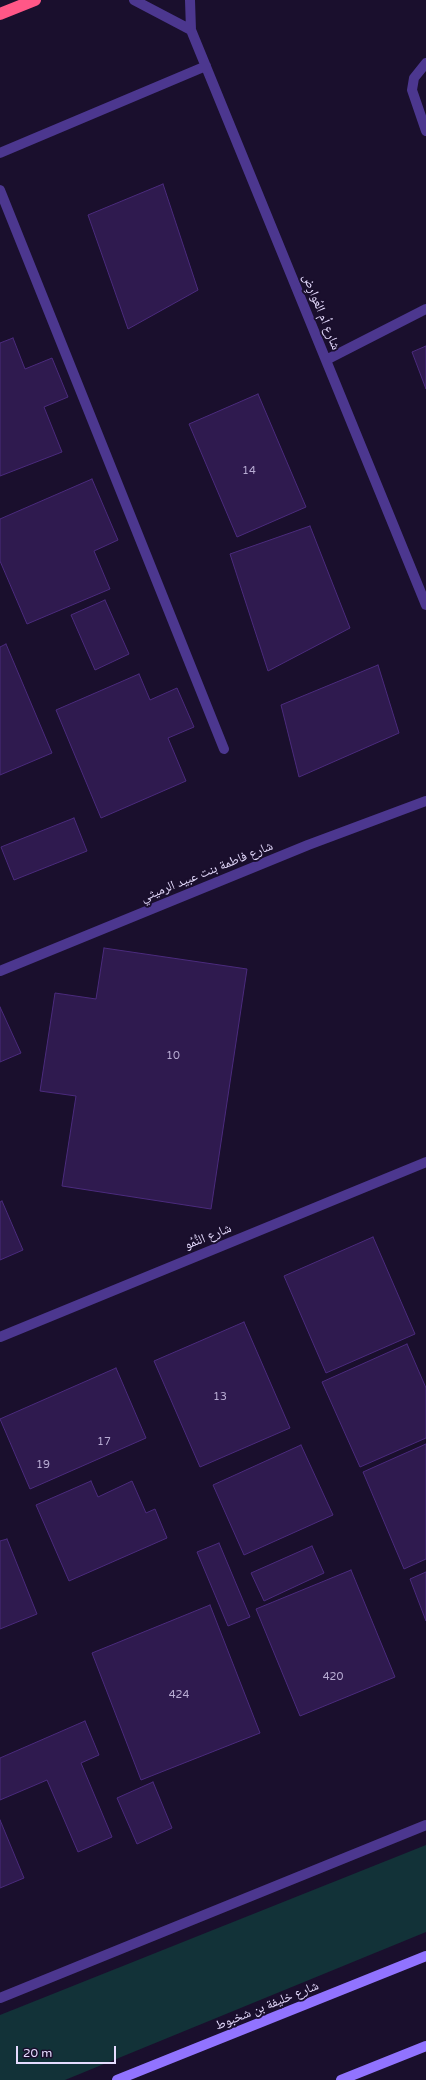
<!DOCTYPE html>
<html>
<head>
<meta charset="utf-8">
<style>
  body { margin:0 }
  #map { position:relative; width:426px; height:2080px; overflow:hidden; background:#1a0f2d; font-family:"Varela Round",sans-serif }
  canvas { display:block }
  .scale { position:absolute; left:16px; top:2046px; width:100px; height:18px; box-sizing:border-box; border:2px solid #e6dcff; border-top:0; padding-left:5px; font-size:12px; line-height:14px; white-space:nowrap; color:#e6dcff; -webkit-text-stroke:3px #1a0f2d; paint-order:stroke }
</style>
</head>
<body>
<div id="map">
<canvas width="426" height="2080"></canvas>
<div class="scale">20 m</div>
</div>
<script>
const c = document.querySelector('canvas').getContext('2d');
c.lineJoin = 'round';
function paint(path, color) { c.fillStyle = color; c.fill(path, 'evenodd'); }
const poly = rows => new Path2D(rows.map(r => 'M' + r).join(''));
function stroke(path, color, width, dash) { c.strokeStyle = color; c.lineWidth = width; c.lineCap = dash ? 'butt' : 'round'; c.setLineDash(dash || []); c.stroke(path); }
function write(font, color, halo, rows, align = 'center') {
  c.font = font + ' "Varela Round","Noto Naskh Arabic",sans-serif'; c.lineWidth = 4; c.setLineDash([]); c.textBaseline = 'middle'; c.strokeStyle = halo; c.fillStyle = color; for (const [text, x, y, turn = 0] of rows) {
    c.save(); c.translate(x, y); c.rotate((+turn || 0) * Math.PI / 180); c.textAlign = isNaN(turn) ? turn : align; if (halo) c.strokeText(text, 0, 0); c.fillText(text, 0, 0); c.restore();
  }
}
paint(poly([
  [426,1845,426,1932,65,2080,0,2080,0,2015]
]), '#123238');
const building = poly([
  [163,184,198,290,128,329,88,215,163,184],
  [13,338,25,369,52,358,68,397,44,407,62,452,0,476,0,343,13,338],
  [426,346,426,389,412,352,426,346],
  [258,394,306,507,237,537,189,424,258,394],
  [92,479,118,540,94,551,110,589,27,624,0,561,0,519,92,479],
  [310,526,350,628,268,671,230,554,310,526],
  [105,600,129,654,95,670,71,615,105,600],
  [6,644,52,753,0,775,0,647,6,644],
  [378,665,399,733,299,777,281,705,378,665],
  [139,674,150,700,177,688,194,727,168,738,186,781,101,818,56,710,139,674],
  [74,818,87,851,14,880,1,847,74,818],
  [104,948,247,969,211,1209,62,1186,76,1096,40,1091,55,993,96,999,104,948],
  [0,1007,21,1053,0,1062,0,1007],
  [2,1201,23,1250,0,1260,0,1202,2,1201],
  [373,1237,415,1334,326,1373,284,1276,373,1237],
  [244,1322,290,1428,200,1467,154,1361,244,1322],
  [407,1344,426,1388,426,1438,360,1467,322,1382,407,1344],
  [116,1368,146,1438,30,1489,0,1419,116,1368],
  [426,1444,426,1559,404,1569,363,1472,426,1444],
  [301,1445,333,1515,244,1555,213,1485,301,1445],
  [91,1481,98,1497,132,1481,146,1513,155,1509,167,1538,69,1581,36,1505,91,1481],
  [7,1539,37,1614,0,1629,0,1541,7,1539],
  [219,1543,250,1617,228,1626,197,1552,219,1543],
  [312,1546,324,1573,264,1601,251,1573,312,1546],
  [351,1570,395,1677,300,1716,256,1609,351,1570],
  [426,1572,426,1621,410,1579,426,1572],
  [210,1605,260,1733,141,1780,92,1653,210,1605],
  [85,1721,99,1755,81,1763,112,1837,78,1852,47,1780,0,1800,0,1758,85,1721],
  [153,1782,172,1828,137,1844,117,1798,153,1782],
  [0,1820,24,1878,0,1888,0,1820]
]);
paint(building, '#2f1a4f');
stroke(building, '#4b2b7d', 1);
stroke(poly([
  [134,0,191,30],
  [190,0,191,30,426,605],
  [426,63,414,78,412,90,426,131],
  [0,153,206,66],
  [0,190,224,749],
  [326,360,426,309],
  [0,971,308,845,426,801],
  [0,1337,426,1162],
  [0,1998,426,1825]
]), '#4c378f', 10);
stroke(poly([
  [117,2080,426,1956],
  [341,2080,426,2046]
]), '#9173ff', 10);
stroke(poly([
  [0,14,35,0]
]), '#ff5787', 12);
write('11px', '#b8acd3', null, [
  ["14",249,471],
  ["10",173,1056],
  ["13",220,1397],
  ["17",104,1442],
  ["19",43,1465],
  ["420",333,1677],
  ["424",179,1695]
]);
write('13px', '#e6dcff', '#1a0f2d', [
  ["شارع أم العُوارِض",321,312,68],
  ["شارع فاطمة بنت عبيد الرميثي",207,872,-22],
  ["شارع النُّمُو",208,1237,-22],
  ["شارع خليفة بن شخبوط",267,2006,-22]
]);
</script>
</body>
</html>
